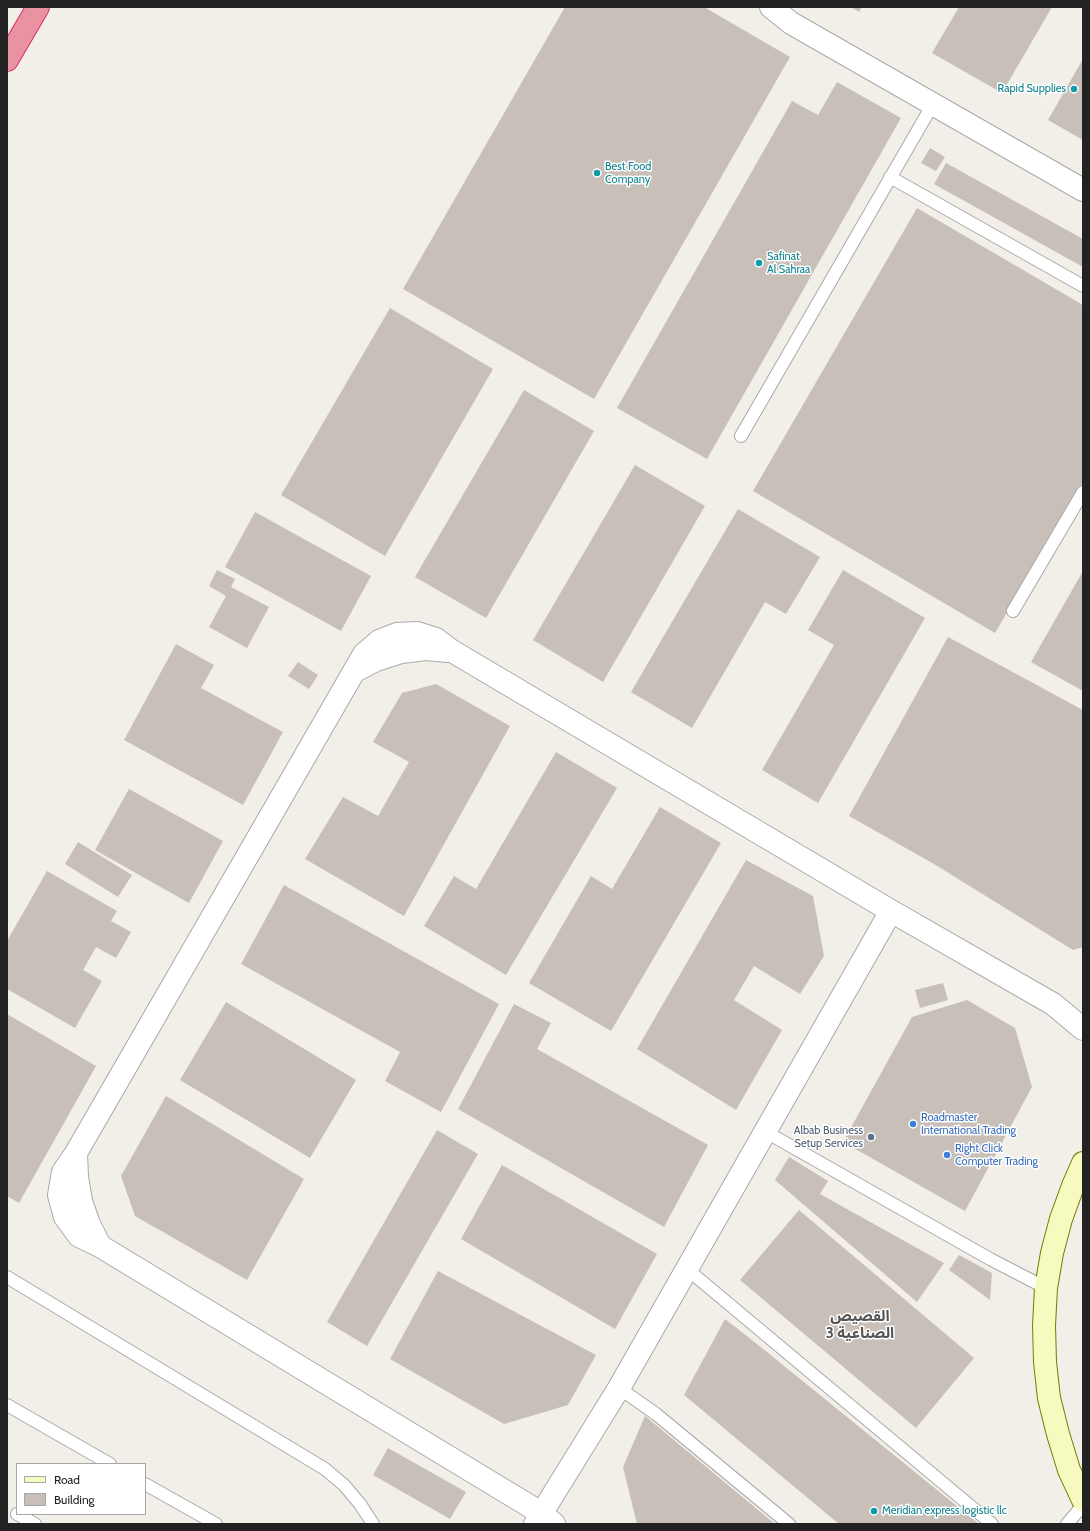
<!DOCTYPE html>
<html>
<head>
<meta charset="utf-8">
<style>
  body { margin:0 }
  #map { position:relative; width:1090px; height:1531px; overflow:hidden; background:#f2efe9; font-family:Cabin,sans-serif }
  canvas { display:block }
  .frame { position:absolute; inset:0; border:8px solid #222; pointer-events:none }
  .legend { position:absolute; left:16px; top:1463px; width:130px; height:52px; box-sizing:border-box; background:#fff; border:1px solid #a7a7a7; margin:0; padding:5px 7px; list-style:none; font-size:12px; color:#222 }
  .legend li { display:flex; align-items:center; gap:8px; height:20px }
  .legend b { width:20px; border:1px solid #a7a7a7 }
</style>
</head>
<body>
<div id="map">
<canvas width="1090" height="1531"></canvas>
<div class="frame"></div>
<ul class="legend">
<li><b style="height:5px;background:#f7fabf"></b>Road</li>
<li><b style="height:11px;background:#c7bfb8"></b>Building</li>
</ul>
</div>
<script>
const c = document.querySelector('canvas').getContext('2d');
c.lineJoin = 'round';
function paint(path, color) { c.fillStyle = color; c.fill(path, 'evenodd'); }
const poly = rows => new Path2D(rows.map(r => 'M' + r).join(''));
function stroke(path, color, width, dash) { c.strokeStyle = color; c.lineWidth = width; c.lineCap = dash ? 'butt' : 'round'; c.setLineDash(dash || []); c.stroke(path); }
function write(font, color, halo, rows, align = 'center') {
  c.font = font + ' Cabin,"Noto Sans Arabic",sans-serif'; c.lineWidth = 3; c.setLineDash([]); c.textBaseline = 'middle'; c.strokeStyle = halo; c.fillStyle = color; for (const [text, x, y, turn = 0] of rows) {
    c.save(); c.translate(x, y); c.rotate((+turn || 0) * Math.PI / 180); c.textAlign = isNaN(turn) ? turn : align; if (halo) c.strokeText(text, 0, 0); c.fillText(text, 0, 0); c.restore();
  }
}
paint(poly([
  [565,7,704,7,790,57,594,399,403,289],
  [851,7,862,7,859,12],
  [959,7,1052,7,1002,93,932,53],
  [1083,59,1083,140,1048,120],
  [837,82,901,118,707,459,617,408,792,101,818,115],
  [930,148,945,157,936,171,921,163],
  [946,163,1083,239,1083,267,934,184],
  [917,208,1083,305,1083,482,995,633,753,491],
  [390,308,493,369,385,556,281,495],
  [524,390,594,431,486,618,415,577],
  [635,465,705,506,603,682,533,640],
  [738,509,820,557,786,614,765,602,692,728,631,692],
  [255,512,371,576,341,631,225,567],
  [217,570,235,579,231,587,269,607,247,648,209,627,226,596,209,586],
  [843,570,925,618,818,803,762,770,834,645,808,630],
  [1083,571,1083,691,1031,662],
  [948,637,1083,710,1083,947,1073,950,934,864,849,816],
  [176,644,214,665,201,688,283,732,243,805,124,740],
  [298,662,318,675,309,689,288,676],
  [436,684,510,726,404,916,305,859,343,797,378,816,409,762,373,742,402,693],
  [556,752,617,788,506,975,424,926,454,876,476,889],
  [129,789,223,841,189,903,95,850],
  [660,807,721,843,611,1031,529,983,591,876,612,889],
  [78,842,132,875,118,897,65,864],
  [746,860,813,896,824,956,800,994,754,966,734,1000,782,1030,736,1110,637,1049],
  [47,871,117,911,111,921,131,932,116,958,96,947,83,970,102,981,75,1028,7,989,7,941],
  [284,885,499,1004,441,1112,385,1081,400,1052,241,964],
  [943,983,948,1000,920,1008,915,990],
  [967,1000,1015,1028,1032,1087,965,1211,843,1142,912,1017],
  [226,1002,356,1080,310,1158,180,1080],
  [514,1004,551,1023,537,1049,708,1145,664,1227,458,1109],
  [7,1014,96,1066,19,1203,7,1196],
  [166,1096,304,1179,247,1280,135,1216,121,1176],
  [437,1130,478,1154,367,1346,327,1322],
  [789,1157,828,1181,820,1194,944,1263,917,1302,775,1180],
  [502,1165,657,1254,615,1329,461,1239],
  [799,1210,974,1358,916,1428,740,1280],
  [959,1255,992,1273,990,1300,949,1270],
  [438,1271,596,1355,568,1405,504,1424,390,1359],
  [725,1319,762,1348,979,1524,839,1524,684,1395],
  [645,1416,775,1524,637,1524,623,1467],
  [388,1448,466,1492,450,1519,373,1475]
]), '#c7bfb8');
const service = poly([
  [890,177,1083,286],
  [741,436,933,104],
  [1013,611,1083,492],
  [766,1132,990,1259,1046,1288],
  [687,1269,992,1524],
  [7,1277,325,1469,344,1485,360,1504,373,1524],
  [619,1388,656,1414,789,1524],
  [7,1405,110,1464],
  [145,1484,216,1524],
  [17,1514,35,1524],
  [1067,1524,1083,1505]
]);
const minor = poly([
  [771,7,791,23,1083,190],
  [357,670,376,660,401,652,426,649,448,651],
  [76,1153,77,1177,81,1201,89,1224,100,1246],
  [535,1524,619,1388,891,911],
  [554,1524,541,1513,100,1246,79,1236,65,1217,59,1195,63,1172,76,1153,364,654,379,641,397,634,417,633,436,639,452,651,891,911,1053,1004,1083,1029]
]);
const secondary = poly([
  [1083,1163,1073,1186,1061,1219,1052,1253,1046,1288,1044,1325,1045,1362,1049,1398,1058,1434,1069,1470,1083,1500]
]);
const motorway = poly([
  [7,60,38,7]
]);
stroke(service, '#a9a9a9', 14);
stroke(minor, '#a9a9a9', 24);
stroke(secondary, '#707d05', 24);
stroke(motorway, '#dc2a67', 24);
stroke(service, '#fff', 12);
stroke(minor, '#fff', 22);
stroke(secondary, '#f7fabf', 22);
stroke(motorway, '#e892a2', 22);
for (const [x, y, r, color] of [
  [1074,89,4,"#0f9aa8"],
  [597,173,4,"#0f9aa8"],
  [759,263,4,"#0f9aa8"],
  [913,1124,4,"#3f7fe0"],
  [871,1137,4,"#5c6f8a"],
  [947,1155,4,"#3f7fe0"],
  [874,1511,4,"#0f9aa8"]
]) { const dot = new Path2D(); dot.arc(x, y, r, 0, 2 * Math.PI); c.fillStyle = color; c.fill(dot); stroke(dot, '#fff', 1.5); }
write('11px', '#0d838f', '#fff', [
  ["Rapid Supplies",1066,89,"right"],
  ["Best Food",605,167],
  ["Company",605,180],
  ["Safinat",767,257],
  ["Al Sahraa",767,270],
  ["Meridian express logistic llc",882,1511]
], 'left');
write('11px', '#366cbe', '#fff', [
  ["Roadmaster",921,1118],
  ["International Trading",921,1131],
  ["Right Click",955,1149],
  ["Computer Trading",955,1162]
], 'left');
write('11px', '#4e5e75', '#fff', [
  ["Albab Business",863,1131],
  ["Setup Services",863,1144]
], 'right');
write('bold 15px', '#555', '#fff', [
  ["القصيص",860,1317],
  ["الصناعية 3",860,1334]
]);
</script>
</body>
</html>
